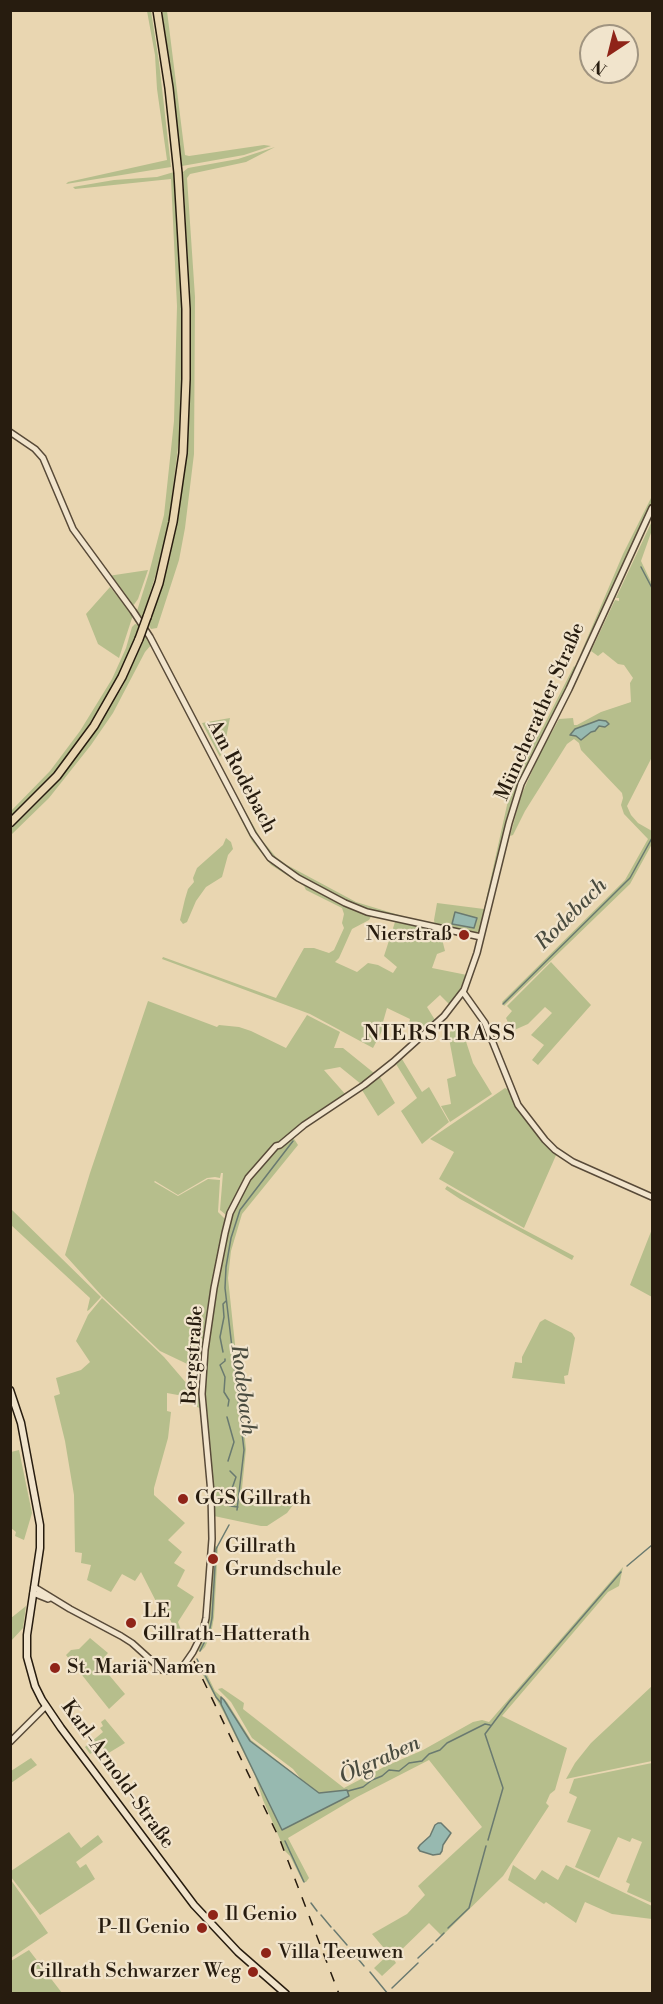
<!DOCTYPE html>
<html>
<head>
<meta charset="utf-8">
<style>
  body { margin:0 }
  #map { position:relative; width:663px; height:2004px; overflow:hidden; background:#e9d6b1; font-family:"Libre Bodoni",serif }
  canvas { display:block }
  .frame { position:absolute; inset:0; border:12px solid #271c0f; pointer-events:none }
  .north { position:absolute; left:579px; top:24px; width:60px; height:60px; box-sizing:border-box; background:#f1e4cc; border:2px solid #a09480; border-radius:50%; rotate:215deg; font-size:16px; font-weight:700; line-height:24px; text-align:center; color:#271c0f }
  .north::after { content:''; display:block; margin:auto; width:21px; height:27px; background:#8f2418; clip-path:polygon(50% 0,100% 100%,50% 72%,0 100%) }
</style>
</head>
<body>
<div id="map">
<canvas width="663" height="2004"></canvas>
<div class="frame"></div>
<div class="north">N</div>
</div>
<script>
const c = document.querySelector('canvas').getContext('2d');
c.lineJoin = 'round';
function paint(path, color) { c.fillStyle = color; c.fill(path, 'evenodd'); }
const poly = rows => new Path2D(rows.map(r => 'M' + r).join(''));
function stroke(path, color, width, dash) { c.strokeStyle = color; c.lineWidth = width; c.lineCap = dash ? 'butt' : 'round'; c.setLineDash(dash || []); c.stroke(path); }
function write(font, color, halo, rows, align = 'center') {
  c.font = font + ' "Libre Bodoni",serif'; c.lineWidth = 4.5; c.setLineDash([]); c.textBaseline = 'middle'; c.strokeStyle = halo; c.fillStyle = color; for (const [text, x, y, turn = 0] of rows) {
    c.save(); c.translate(x, y); c.rotate((+turn || 0) * Math.PI / 180); c.textAlign = isNaN(turn) ? turn : align; if (halo) c.strokeText(text, 0, 0); c.fillText(text, 0, 0); c.restore();
  }
}
paint(poly([
  [147,11,151,11,159,62,171,167,66,184,68,182,167,160,157,89,155,55],
  [162,11,167,11,185,155,189,156,264,145,271,146,244,155,182,166,172,78],
  [275,147,246,162,190,174,187,178,195,297,194,454,185,528,179,560,157,628,151,629,149,626,150,622,170,556,178,520,189,420,190,299,183,172,188,168,238,159],
  [174,172,182,319,180,432,168,527,155,577,142,619,137,611,149,573,164,515,174,421,177,306,171,179,75,189,73,187,114,180,157,177],
  [652,496,652,504,577,662,623,554],
  [652,521,652,530,641,561,652,584,652,757,627,806,631,815,638,823,652,831,652,844,630,884,504,1006,502,1002,625,880,648,839,624,814,621,805,623,798,622,793,581,750,579,743,574,739,567,744,525,811,513,835,510,836,521,796,544,744,528,773,519,798,504,847,523,783,556,720,557,719,548,739,559,719,573,718,574,725,577,725,601,712,631,702,630,683,633,678,624,665,618,664,603,652,598,656,591,651,615,600,619,601,619,598,616,598],
  [148,570,138,599,133,606,130,605,108,576],
  [110,587,133,615,119,658,98,644,86,614],
  [135,624,139,625,132,646,113,685,90,723,55,772,11,817,11,811,50,771,80,731,112,679,126,648,132,627],
  [146,635,151,645,145,652,113,713,91,745,49,798,11,835,11,829,44,796,87,743,123,686],
  [574,666,576,668,570,681,517,785,508,816,480,932,475,933,435,926,434,920,437,903,484,909,509,796,526,756,543,727],
  [230,718,224,748,220,757,202,723],
  [231,786,261,839,276,857,287,865,356,902,425,923,364,909,299,876,276,861,260,841],
  [238,814,269,860,372,915,369,920,352,929,339,958,335,962,357,972,368,963,378,965,393,973,397,967,384,956,395,922,440,931,445,951,437,954,432,968,467,975,457,995,450,1005,440,995,427,1007,435,1020,421,1033,409,1023,410,1019,387,1008,383,1022,382,1031,373,1048,310,1014,162,959,163,957,276,998,304,948,314,948,329,953,334,950,344,928,342,923,344,914,342,908,306,890,304,886,271,865,252,841],
  [226,838,231,842,233,849,228,855,222,877,206,887,196,901,187,922,183,924,180,920,185,899,188,889,194,882,193,878,197,868,223,845],
  [551,962,591,1005,538,1065,532,1060,544,1045,531,1035,552,1013,545,1007,528,1024,512,1031,506,1018,512,1011,507,1006],
  [148,1001,217,1027,219,1025,239,1027,251,1031,286,1048,307,1015,340,1032,334,1048,343,1048,374,1073,361,1084,340,1067,324,1070,346,1095,291,1134,298,1145,242,1214,231,1251,228,1278,246,1449,241,1498,245,1500,288,1502,293,1505,287,1513,267,1526,261,1526,214,1516,205,1382,211,1326,225,1241,231,1219,220,1210,223,1173,221,1173,220,1178,215,1177,207,1178,178,1195,155,1181,154,1182,178,1196,208,1179,220,1180,218,1212,226,1220,216,1267,202,1371,160,1351,102,1296,65,1255,90,1173],
  [461,1026,473,1063,492,1094,450,1122,441,1106,451,1104,447,1079,456,1076,448,1033],
  [402,1059,422,1092,429,1087,449,1122,422,1144,401,1111,417,1098,396,1064],
  [380,1077,395,1103,378,1116,362,1090],
  [505,1088,510,1090,524,1118,557,1153,524,1228,439,1179,454,1152,430,1139],
  [447,1186,502,1218,574,1256,572,1260,460,1199,445,1189],
  [10,1208,101,1297,89,1310,87,1311,90,1298,11,1225],
  [652,1229,652,1297,630,1285],
  [102,1298,164,1357,200,1399,200,1408,197,1407,194,1398,167,1393,167,1411,171,1412,168,1438,154,1488,154,1495,185,1523,168,1540,182,1552,174,1563,185,1570,177,1586,194,1597,178,1622,181,1630,175,1631,169,1617,164,1617,141,1572,135,1581,122,1574,111,1592,87,1580,91,1565,81,1563,82,1553,75,1552,74,1495,65,1441,54,1396,60,1394,56,1378,81,1370,90,1362,76,1341,88,1315],
  [545,1319,572,1333,575,1338,568,1375,564,1376,565,1384,512,1378,515,1362,522,1363,522,1357,540,1322],
  [19,1450,32,1513,24,1540,15,1536,16,1532,11,1528,11,1452],
  [215,1546,218,1547,214,1617,211,1634,205,1647,200,1652,198,1650,205,1636,210,1613],
  [623,1567,619,1586,608,1592,502,1716,567,1748,555,1790,550,1794,546,1803,549,1806,503,1876,442,1936,429,1923,393,1958,396,1963,382,1976,374,1968,389,1954,372,1934,407,1914,425,1895,418,1886,482,1827,429,1760,357,1797,288,1838,309,1878,306,1882,303,1882,290,1856,285,1851,263,1800,255,1776,224,1713,198,1666,202,1664,215,1691,227,1702,251,1740,301,1779,293,1769,252,1738,231,1702,218,1689,222,1688,244,1703,243,1709,344,1788,384,1767,423,1750,473,1722,482,1720,489,1722],
  [26,1606,23,1628,11,1641,11,1618],
  [90,1638,108,1653,99,1663,125,1694,109,1709,66,1655,71,1650,79,1649],
  [652,1686,652,1761,566,1779,575,1763,591,1743],
  [105,1719,125,1743,107,1754,101,1747,90,1754,85,1747,103,1732,100,1728,103,1726,101,1722],
  [31,1758,37,1765,11,1783,11,1771],
  [652,1763,652,1903,627,1892,630,1884,626,1882,642,1842,632,1838,630,1842,618,1837,599,1878,575,1867,591,1830,567,1822,577,1797,569,1793,574,1779],
  [69,1832,81,1848,98,1835,103,1842,76,1862,80,1868,86,1864,95,1879,40,1915,11,1877,11,1871],
  [513,1865,535,1880,542,1870,558,1880,566,1865,652,1906,652,1919,612,1914,585,1902,576,1923,546,1902,544,1904,508,1880],
  [11,1880,48,1933,11,1958,10,1958],
  [29,1950,62,1993,11,1993,11,1961]
]), '#b6be8c');
const water = poly([
  [599,720,606,721,609,724,605,727,599,726,595,731,591,732,581,740,576,736,570,735,575,729,599,720],
  [455,912,477,918,474,928,452,924,455,912],
  [221,1697,224,1700,250,1741,319,1793,347,1790,349,1796,282,1830,221,1704,221,1697],
  [438,1823,441,1823,451,1833,443,1845,442,1851,440,1854,433,1855,420,1851,418,1848,420,1845,430,1836,435,1825,438,1823]
]);
paint(water, '#97b9b0');
stroke(water, '#6a7a70', 1.5);
stroke(poly([
  [641,567,652,588],
  [503,1004,630,878,652,838],
  [223,1352,220,1337,224,1317,223,1304,226,1301],
  [225,1359,225,1361,220,1365,225,1377,224,1392,229,1400,228,1406],
  [227,1417,234,1442,228,1461],
  [230,1471,236,1477,227,1503,230,1506,238,1507],
  [237,1510,244,1450,225,1288,226,1267,231,1238,240,1210,293,1141],
  [627,1566,652,1545],
  [200,1651,209,1633,212,1618,216,1549,229,1525],
  [197,1659,216,1697,221,1703],
  [348,1791,363,1787,372,1780,382,1776,389,1770,399,1771,409,1763,422,1761,429,1754,440,1750,447,1743,485,1724,490,1725],
  [488,1840,503,1788,485,1734,509,1702,621,1572],
  [285,1841,304,1882],
  [311,1903,317,1911],
  [321,1915,331,1927],
  [448,1928,469,1908,486,1846],
  [334,1930,347,1945],
  [436,1941,444,1933],
  [350,1949,364,1966],
  [418,1958,433,1944],
  [370,1972,388,1994],
  [392,1988,418,1963]
]), '#6a7a70', 1.5);
const tertiary = poly([
  [10,432,35,449,43,458,73,529,133,611,150,637,253,834,270,858,298,878,345,903,367,912,481,937],
  [463,992,485,1023,518,1105,545,1140,555,1150,573,1162,652,1197],
  [34,1587,70,1609,121,1636,132,1643,162,1670,168,1671,177,1670,184,1665,193,1652,202,1634,206,1618,212,1539,211,1493,202,1394,205,1350,214,1288,225,1233,230,1213,248,1178,276,1146,280,1145,304,1125,364,1085,393,1062,444,1016,464,990,477,953,509,823,521,784,569,689,652,508],
  [33,1593,48,1599,50,1598],
  [10,1742,46,1706]
]);
const secondary = poly([
  [10,1390,21,1423,40,1525,40,1548,27,1635,27,1657,35,1686,42,1700,61,1728,194,1905,238,1952,286,1994]
]);
const trunk = poly([
  [147,617,159,583,173,522,183,453,186,379,186,309,178,173,169,88,157,10],
  [10,823,57,776,94,726,122,677,139,639]
]);
stroke(tertiary, '#584a38', 8);
stroke(secondary, '#271c0f', 9);
stroke(trunk, '#271c0f', 10);
stroke(tertiary, '#f1e4cc', 5);
stroke(secondary, '#f1e4cc', 6);
stroke(trunk, '#e9d6b1', 7);
stroke(poly([
  [194,1661,280,1840,339,1994]
]), '#271c0f', 1.5, [10, 10]);
const trunkBridge = poly([
  [139,639,147,617]
]);
stroke(trunkBridge, '#271c0f', 10, []);
stroke(trunkBridge, '#e9d6b1', 7);
for (const [x, y, r, color] of [
  [464,935,6,"#8f2418"],
  [183,1499,6,"#8f2418"],
  [213,1559,6,"#8f2418"],
  [131,1623,6,"#8f2418"],
  [55,1668,6,"#8f2418"],
  [213,1915,6,"#8f2418"],
  [202,1928,6,"#8f2418"],
  [266,1953,6,"#8f2418"],
  [253,1972,6,"#8f2418"]
]) { const dot = new Path2D(); dot.arc(x, y, r, 0, 2 * Math.PI); c.fillStyle = color; c.fill(dot); stroke(dot, '#f1e4cc', 2); }
write('20px', '#271c0f', '#f1e4cc', [
  ["Müncherather Straße",541,712,-66],
  ["Am Rodebach",241,777,62],
  ["Bergstraße",194,1355,-86],
  ["Karl-Arnold-Straße",117,1775,54]
]);
write('20px', '#271c0f', '#f1e4cc', [
  ["Nierstraß",452,935,"right"],
  ["GGS Gillrath",195,1499],
  ["Gillrath",225,1547],
  ["Grundschule",225,1570],
  ["LE",143,1612],
  ["Gillrath-Hatterath",143,1635],
  ["St. Mariä Namen",67,1668],
  ["Il Genio",225,1915],
  ["P-Il Genio",190,1928,"right"],
  ["Villa Teeuwen",278,1953],
  ["Gillrath Schwarzer Weg",241,1972,"right"]
], 'left');
write('italic 21px', '#494b3f', '#f1e4cc', [
  ["Rodebach",572,915,-45],
  ["Rodebach",242,1390,83],
  ["Ölgraben",380,1761,-25]
]);
c.letterSpacing = '1.5px';
write('22px', '#271c0f', '#f1e4cc', [
  ["NIERSTRASS",440,1035]
]);
c.letterSpacing = '0px';
</script>
</body>
</html>
